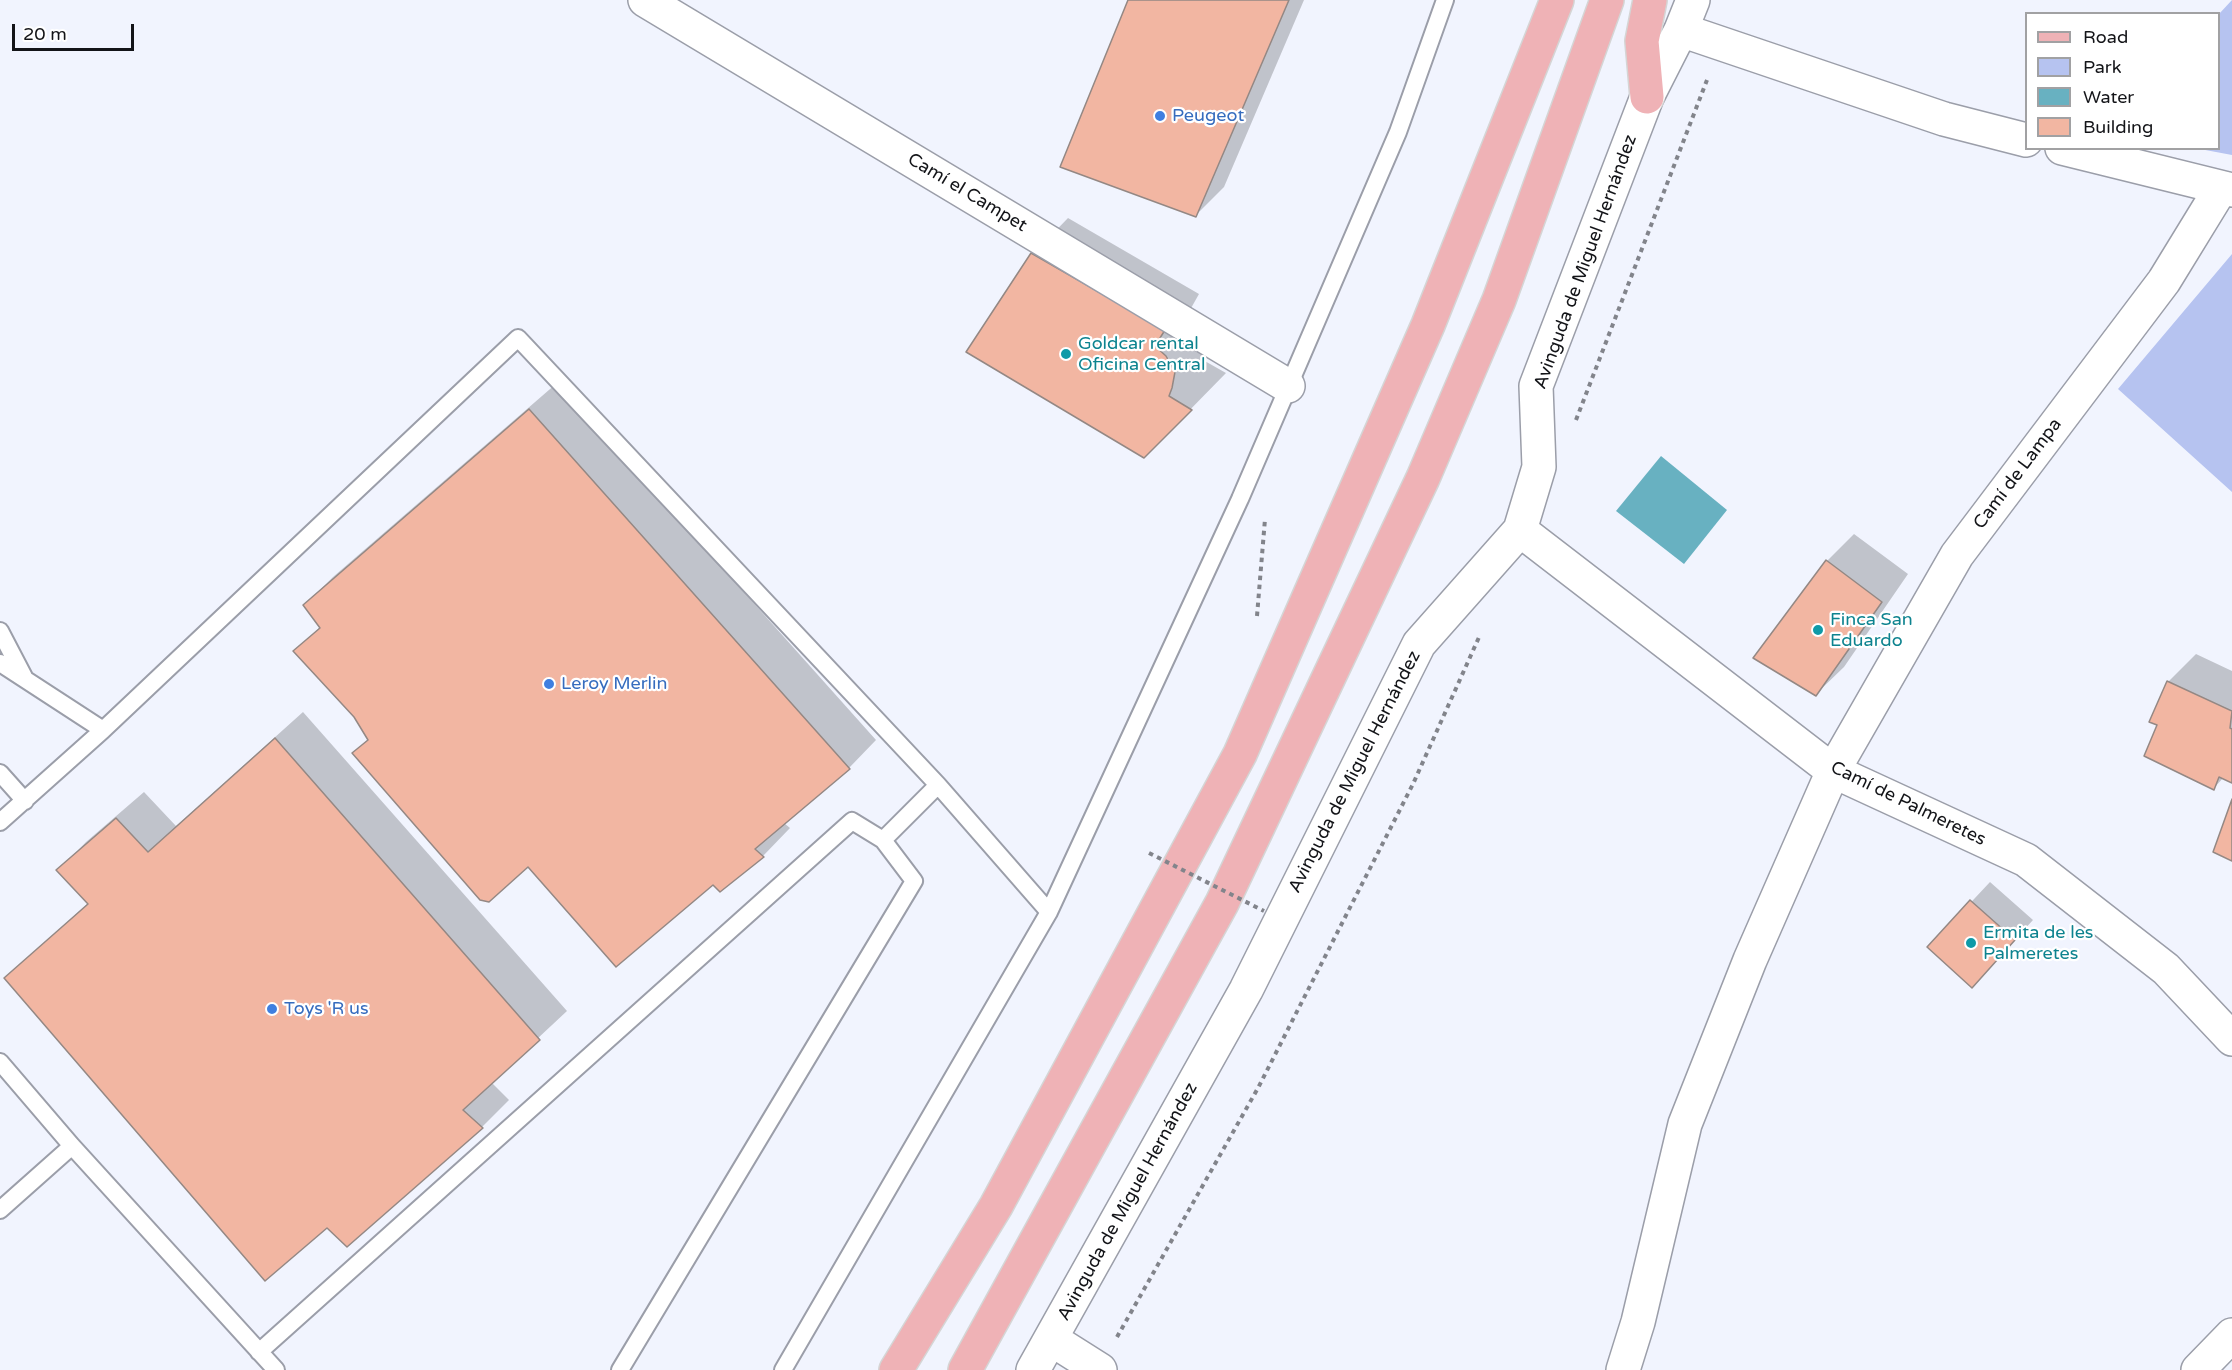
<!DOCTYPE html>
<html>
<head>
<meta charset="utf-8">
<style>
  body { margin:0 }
  #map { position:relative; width:2232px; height:1370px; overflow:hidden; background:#f1f4fe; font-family:"Varela Round",sans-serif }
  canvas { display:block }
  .legend { position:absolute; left:2025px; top:12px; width:195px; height:138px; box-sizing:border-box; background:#fff; border:2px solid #a1a1a3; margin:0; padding:8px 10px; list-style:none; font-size:18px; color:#131418 }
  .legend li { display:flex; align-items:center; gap:12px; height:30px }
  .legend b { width:30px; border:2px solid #a1a1a3 }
  .scale { position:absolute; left:12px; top:24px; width:122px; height:27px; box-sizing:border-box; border:3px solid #131418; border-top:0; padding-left:8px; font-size:18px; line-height:21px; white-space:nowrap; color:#131418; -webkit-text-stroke:4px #fff; paint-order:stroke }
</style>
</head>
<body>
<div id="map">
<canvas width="2232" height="1370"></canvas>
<ul class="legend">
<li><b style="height:8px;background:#efb2b6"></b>Road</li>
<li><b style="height:16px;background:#b6c3f0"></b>Park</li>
<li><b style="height:16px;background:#68b1c1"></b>Water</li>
<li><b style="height:16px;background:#f2b6a2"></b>Building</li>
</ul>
<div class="scale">20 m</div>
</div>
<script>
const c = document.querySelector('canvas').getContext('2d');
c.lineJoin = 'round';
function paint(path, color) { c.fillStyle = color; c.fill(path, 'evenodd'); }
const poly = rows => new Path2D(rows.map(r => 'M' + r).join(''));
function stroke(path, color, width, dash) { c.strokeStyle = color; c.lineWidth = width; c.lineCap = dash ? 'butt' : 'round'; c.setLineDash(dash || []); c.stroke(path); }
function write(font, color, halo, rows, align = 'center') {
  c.font = font + ' "Varela Round",sans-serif'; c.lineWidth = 4.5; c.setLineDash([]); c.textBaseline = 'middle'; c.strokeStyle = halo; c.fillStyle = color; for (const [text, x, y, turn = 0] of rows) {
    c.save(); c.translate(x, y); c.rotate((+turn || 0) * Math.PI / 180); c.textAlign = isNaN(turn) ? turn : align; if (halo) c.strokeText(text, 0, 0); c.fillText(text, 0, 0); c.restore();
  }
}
paint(poly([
  [2232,0,2232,155,2200,149,2218,148,2219,14],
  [2232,254,2232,492,2118,389]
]), '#b6c3f0');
paint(poly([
  [1661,456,1727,510,1684,564,1616,511]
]), '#68b1c1');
paint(poly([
  [1131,0,1304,0,1224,187,1196,215],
  [1068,218,1199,294,1190,310,1208,351,1203,360,1226,373,1179,421,968,351,1033,254],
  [557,383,876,740,849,768,784,823,790,828,763,856,720,890,713,883,528,865,354,753,369,738,356,716,295,651,321,626,305,605,333,577],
  [1854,534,1908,574,1844,667,1816,694,1827,561],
  [2196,654,2232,671,2232,781,2224,777,2214,788,2159,725,2168,682],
  [303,712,567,1011,491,1082,509,1100,482,1127,327,1226,6,978,88,903,59,870,86,842,144,792,176,826],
  [1990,882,2033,920,1990,967,1929,947]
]), '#0003');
const building = poly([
  [1128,0,1289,0,1196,217,1060,167,1128,0],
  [1031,253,1165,330,1155,346,1166,356,1175,372,1172,388,1169,396,1192,410,1144,458,966,352,1031,253],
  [529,409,850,769,755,849,764,857,720,892,713,885,616,967,528,867,489,902,480,900,352,753,368,740,354,717,293,651,320,628,303,605,529,409],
  [1826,560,1882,602,1816,696,1753,658,1826,560],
  [2167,681,2232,711,2230,728,2232,729,2232,783,2219,777,2214,790,2144,756,2157,725,2149,722,2167,681],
  [275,738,540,1040,463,1110,483,1128,347,1247,327,1228,265,1281,4,978,88,904,56,870,116,818,148,852,275,738],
  [2232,799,2232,861,2213,852,2232,799],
  [1970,900,2015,940,1972,988,1927,947,1970,900]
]);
paint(building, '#f2b6a2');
stroke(building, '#948884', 1.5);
const service = poly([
  [0,631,24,677],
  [0,663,103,730,518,338,938,785,1049,912],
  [0,773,25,801],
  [0,822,103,730],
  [883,840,938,785],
  [0,1062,72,1146,276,1370],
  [0,1210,72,1146],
  [259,1352,852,821,883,840,914,881,620,1370],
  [783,1370,1049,912,1240,499,1398,132,1445,0]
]);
const minor = poly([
  [645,0,1288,386],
  [1681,30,1944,119,2026,140],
  [2062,148,2232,190],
  [1520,530,1833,771,2026,860,2166,969,2232,1039],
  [1051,1339,1100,1370],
  [1033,1370,1246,990,1419,644,1520,530,1539,467,1536,386,1647,97,1681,30,1693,0],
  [1623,1370,1638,1322,1685,1124,1750,960,1833,771,1957,555,2164,281,2221,188],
  [2198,1370,2232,1335]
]);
const primary = poly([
  [1647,97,1642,41,1650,0],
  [896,1370,996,1206,1240,754,1428,325,1557,0],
  [965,1370,1222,903,1423,478,1499,300,1607,0]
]);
stroke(service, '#9b9ea9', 20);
stroke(minor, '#9b9ea9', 36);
stroke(primary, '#d5d5d5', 36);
stroke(poly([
  [1576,420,1707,80],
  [1257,616,1265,519],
  [1117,1337,1258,1088,1413,784,1480,635]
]), '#82848b', 4, [4.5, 4.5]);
stroke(service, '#fff', 16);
stroke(minor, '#fff', 33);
stroke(primary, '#efb2b6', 33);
stroke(poly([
  [1149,853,1264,911]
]), '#82848b', 4, [4.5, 4.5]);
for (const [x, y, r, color] of [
  [1160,116,6,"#3f7fe0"],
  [1066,354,6,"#0f9aa8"],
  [1818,630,6,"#0f9aa8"],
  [549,684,6,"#3f7fe0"],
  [1971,943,6,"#0f9aa8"],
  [272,1009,6,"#3f7fe0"]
]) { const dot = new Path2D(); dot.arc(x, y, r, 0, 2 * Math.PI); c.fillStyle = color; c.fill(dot); stroke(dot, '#fff', 2); }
write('18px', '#366cbe', '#fff', [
  ["Peugeot",1172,116],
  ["Leroy Merlin",561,684],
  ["Toys 'R us",284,1009]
], 'left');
write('18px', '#131418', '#fff', [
  ["Camí el Campet",967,193,31],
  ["Avinguda de Miguel Hernández",1586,262,-70],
  ["Camí de Lampa",2018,474,-53],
  ["Avinguda de Miguel Hernández",1355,772,-63],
  ["Camí de Palmeretes",1908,804,26],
  ["Avinguda de Miguel Hernández",1128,1202,-61]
]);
write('18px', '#0d838f', '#fff', [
  ["Goldcar rental",1078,344],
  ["Oficina Central",1078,365],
  ["Finca San",1830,620],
  ["Eduardo",1830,641],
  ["Ermita de les",1983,933],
  ["Palmeretes",1983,954]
], 'left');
</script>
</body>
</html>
